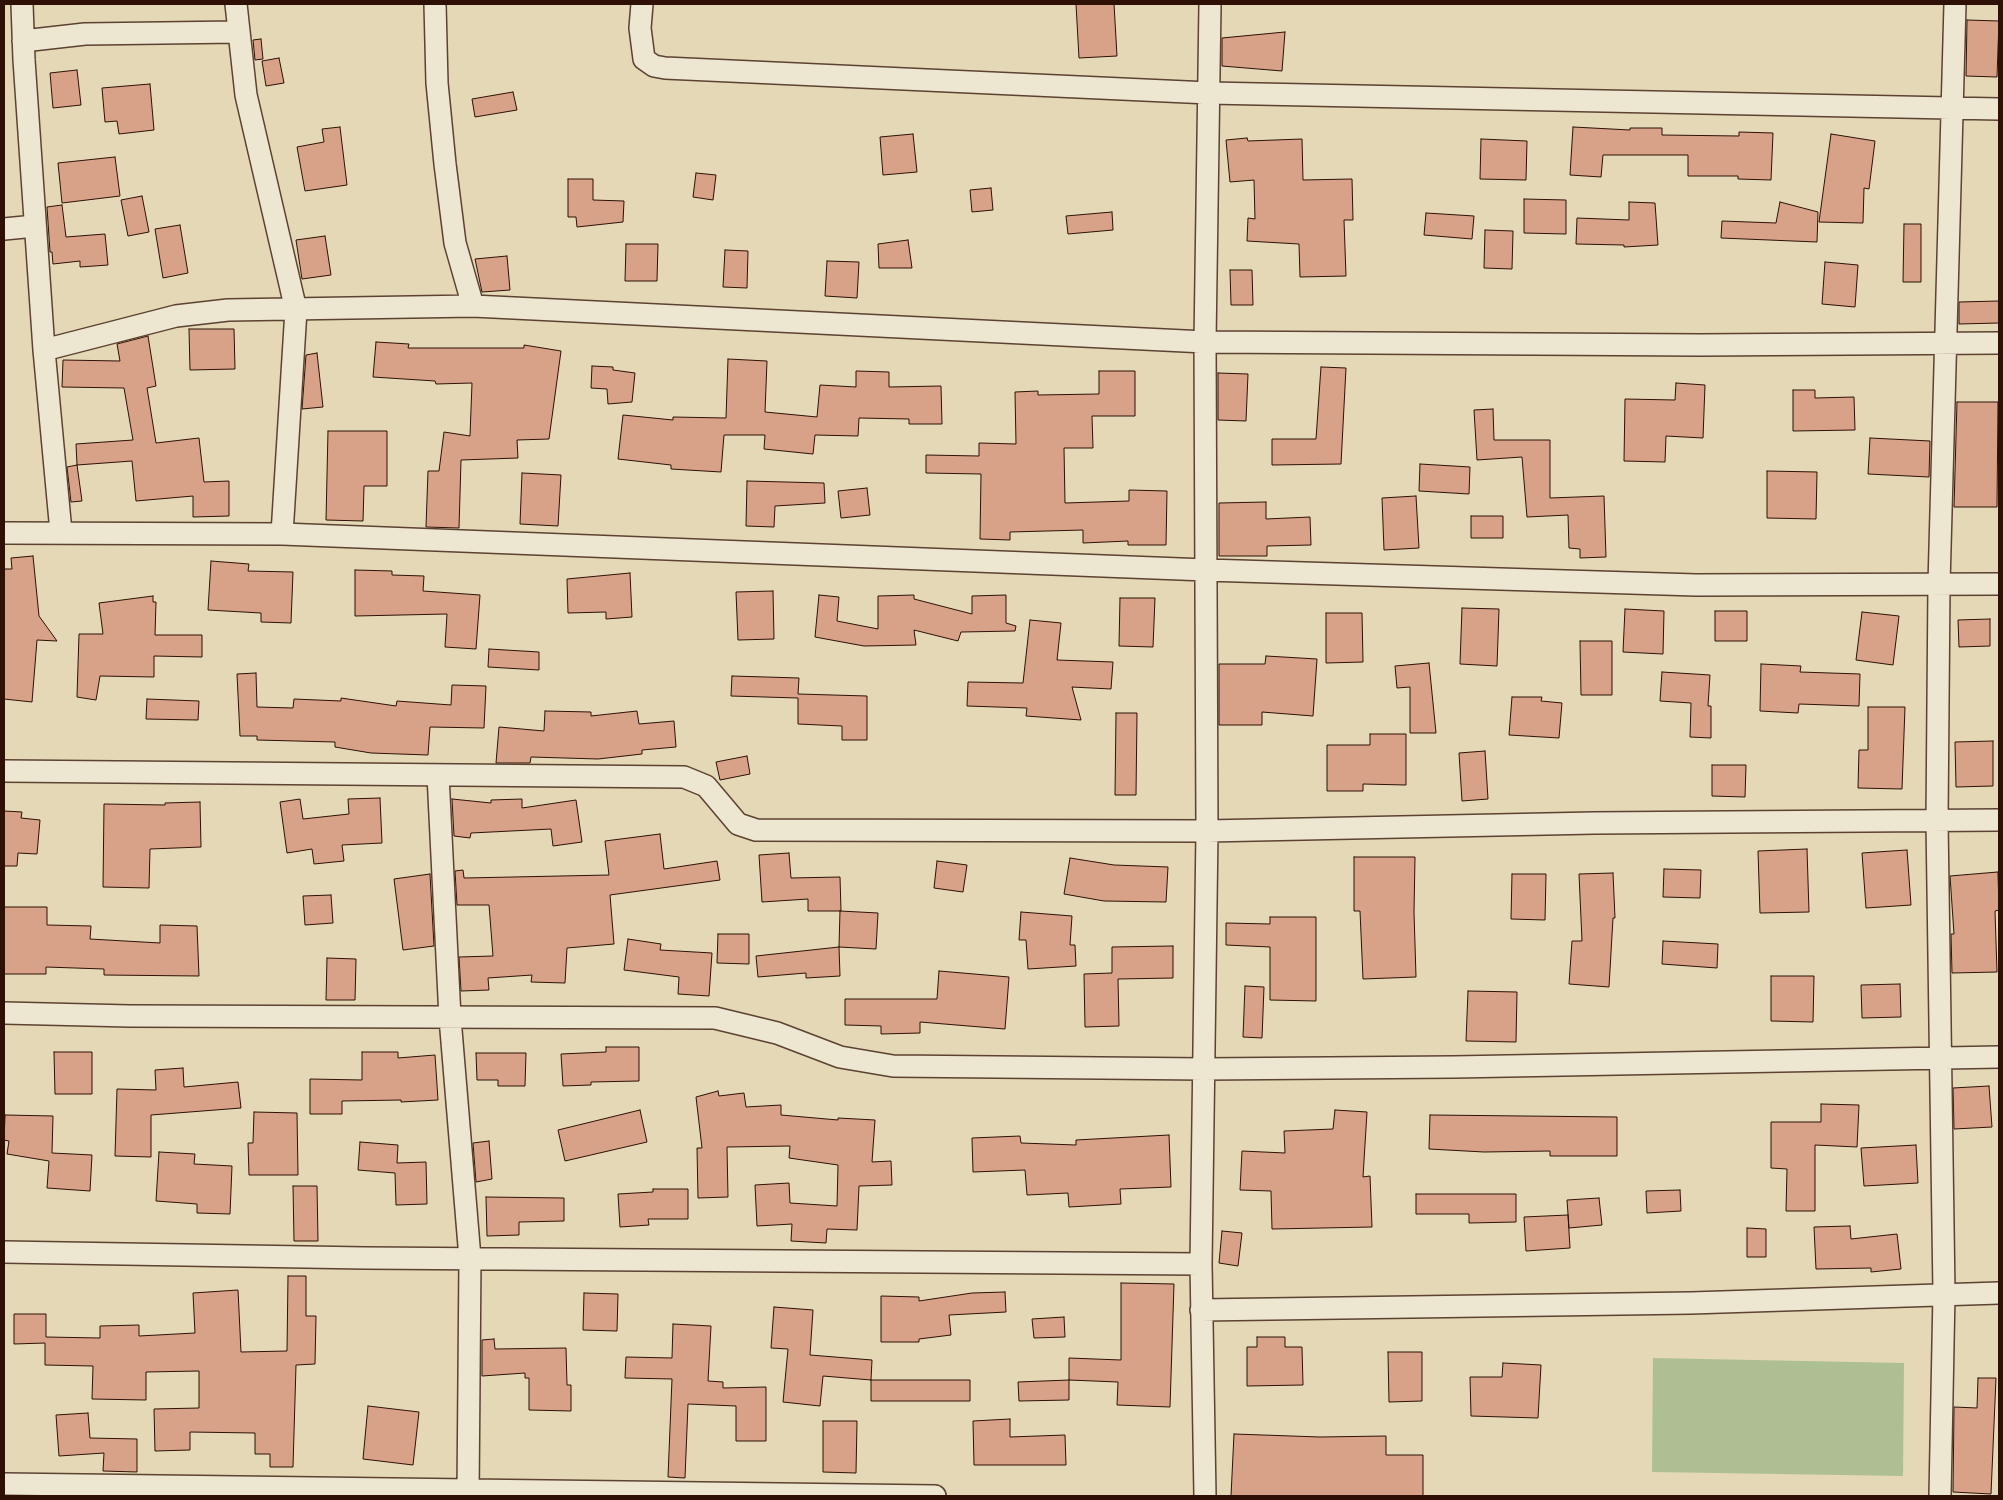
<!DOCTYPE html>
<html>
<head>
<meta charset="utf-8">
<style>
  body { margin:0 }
  #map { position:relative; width:2003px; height:1500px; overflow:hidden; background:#e4d8b6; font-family:"IM FELL Double Pica",serif }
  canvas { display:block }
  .frame { position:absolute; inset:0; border:5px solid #2e1005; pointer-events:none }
</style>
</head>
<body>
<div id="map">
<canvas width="2003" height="1500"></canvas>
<div class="frame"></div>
</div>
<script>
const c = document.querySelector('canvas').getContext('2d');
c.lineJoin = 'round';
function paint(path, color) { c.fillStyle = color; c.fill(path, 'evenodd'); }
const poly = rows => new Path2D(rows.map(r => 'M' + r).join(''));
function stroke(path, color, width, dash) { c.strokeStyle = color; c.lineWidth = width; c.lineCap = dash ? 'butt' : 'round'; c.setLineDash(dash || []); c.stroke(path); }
paint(poly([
  [1653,1358,1904,1363,1903,1476,1652,1472]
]), '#aec093');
const building = poly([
  [1076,4,1114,4,1117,56,1079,58,1076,4],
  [1967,20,1999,21,1997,77,1966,76,1967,20],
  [1285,32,1282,71,1222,66,1222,38,1285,32],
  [261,39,263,59,255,60,253,40,261,39],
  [279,58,284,83,266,86,262,61,279,58],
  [77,70,81,105,53,108,50,73,77,70],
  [150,84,154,130,119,134,117,121,105,122,102,88,150,84],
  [513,92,517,110,475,117,472,99,513,92],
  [340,127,347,185,305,191,297,147,324,142,322,129,340,127],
  [1573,127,1630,130,1630,128,1662,128,1662,135,1739,136,1739,132,1773,133,1771,180,1738,179,1738,176,1688,176,1688,155,1603,155,1601,177,1570,175,1573,127],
  [913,134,917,172,883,175,880,137,913,134],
  [1831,134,1875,141,1869,189,1864,188,1863,223,1819,222,1831,134],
  [1247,138,1248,141,1302,139,1303,180,1352,179,1353,220,1344,220,1346,276,1300,277,1299,244,1247,241,1248,218,1255,219,1254,180,1230,182,1226,140,1247,138],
  [1481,139,1527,141,1526,180,1480,179,1481,139],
  [115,157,120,196,62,203,58,163,115,157],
  [696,173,716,175,713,200,693,197,696,173],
  [568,179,593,179,593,200,624,201,623,222,577,227,576,217,568,217,568,179],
  [991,188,993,210,972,212,970,190,991,188],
  [142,196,149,232,128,236,121,200,142,196],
  [1524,199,1566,200,1566,234,1524,233,1524,199],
  [1629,202,1655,203,1658,245,1624,247,1624,245,1576,244,1577,218,1629,220,1629,202],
  [1780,202,1818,212,1817,242,1721,238,1722,221,1776,223,1780,202],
  [62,205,66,237,105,234,108,265,80,267,80,261,53,264,52,252,50,252,47,207,62,205],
  [1112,212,1113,230,1068,234,1066,216,1112,212],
  [1426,213,1474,216,1472,239,1424,235,1426,213],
  [1904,224,1921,224,1921,282,1903,282,1904,224],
  [180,225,188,273,163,278,155,229,180,225],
  [1485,230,1513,231,1512,269,1484,268,1485,230],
  [325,236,331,275,302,279,296,240,325,236],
  [908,240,912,268,879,268,878,244,908,240],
  [626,244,658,244,657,281,625,281,626,244],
  [725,250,748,251,747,288,723,287,725,250],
  [507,256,510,290,482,292,475,259,507,256],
  [827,261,859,262,857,298,825,296,827,261],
  [1825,262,1858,265,1855,307,1822,304,1825,262],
  [1230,270,1252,270,1253,305,1231,305,1230,270],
  [1999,301,1999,323,1959,324,1959,302,1999,301],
  [189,329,234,329,235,369,190,370,189,329],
  [148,336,156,386,147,388,156,443,199,438,204,482,229,481,229,516,193,517,193,496,136,501,132,461,77,465,76,444,133,440,124,388,62,387,63,360,120,361,117,344,148,336],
  [376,342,409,344,408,348,524,348,524,345,561,351,549,439,517,440,518,458,461,460,459,528,426,527,428,471,439,471,444,432,470,436,472,383,436,384,435,381,373,377,376,342],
  [317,353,323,407,302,409,306,355,317,353],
  [728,359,767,361,765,412,817,417,820,385,856,387,856,371,889,372,889,387,941,386,942,424,909,424,909,419,859,418,858,436,815,435,813,454,764,449,765,435,724,435,721,472,671,469,671,465,618,459,623,415,673,420,673,417,726,418,728,359],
  [592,366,613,367,613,370,635,373,632,402,608,404,607,389,591,388,592,366],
  [1321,367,1346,368,1341,464,1272,465,1272,439,1316,439,1321,367],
  [1099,371,1135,371,1135,416,1092,416,1093,448,1064,448,1065,503,1129,501,1129,490,1167,491,1166,545,1128,545,1128,541,1083,543,1083,530,1010,532,1010,540,980,539,981,474,926,473,926,455,979,456,979,443,1016,444,1015,392,1038,391,1038,395,1099,394,1099,371],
  [1218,373,1248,374,1246,421,1218,420,1218,373],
  [1676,383,1705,385,1703,438,1666,436,1665,462,1624,461,1625,399,1675,400,1676,383],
  [1793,390,1815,390,1815,398,1854,397,1855,430,1793,431,1793,390],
  [1957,402,1998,402,1997,507,1954,507,1957,402],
  [1493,409,1494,440,1550,440,1550,498,1604,496,1606,557,1580,558,1580,549,1569,548,1568,515,1527,517,1522,457,1477,460,1474,410,1493,409],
  [328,431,387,431,387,486,364,486,363,521,326,520,328,431],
  [1870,438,1930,441,1929,477,1868,474,1870,438],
  [1420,464,1470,467,1469,494,1419,491,1420,464],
  [77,465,82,501,71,502,67,467,77,465],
  [1767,471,1817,472,1816,519,1767,518,1767,471],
  [522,473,561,475,558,526,520,524,522,473],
  [747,481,824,483,825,503,775,506,774,527,746,526,747,481],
  [867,488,870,515,841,518,838,491,867,488],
  [1416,496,1419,548,1384,550,1382,498,1416,496],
  [1266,502,1266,519,1310,517,1311,545,1267,546,1267,556,1219,556,1219,503,1266,502],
  [1471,516,1503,516,1503,538,1471,538,1471,516],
  [33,556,39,616,57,641,37,640,32,702,4,699,4,569,12,569,11,558,33,556],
  [211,561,249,564,248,571,293,572,291,623,261,622,261,613,208,610,211,561],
  [355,570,392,571,392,575,424,576,423,591,480,595,476,649,445,647,447,614,355,616,355,570],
  [630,573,632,617,606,619,606,612,568,613,567,579,630,573],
  [773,591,774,639,738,640,736,592,773,591],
  [819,595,839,597,837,621,878,629,878,596,914,595,914,599,972,614,972,596,1006,595,1006,623,1016,626,1015,631,961,632,958,641,914,630,916,645,864,646,815,637,819,595],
  [153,596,153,602,156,602,155,635,202,635,202,657,154,656,154,677,100,676,96,700,77,697,79,634,103,634,99,603,153,596],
  [1120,598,1155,598,1153,647,1119,646,1120,598],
  [1462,608,1499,609,1497,666,1460,664,1462,608],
  [1625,609,1664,611,1663,654,1623,652,1625,609],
  [1715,611,1747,611,1747,641,1715,641,1715,611],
  [1862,612,1899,616,1893,665,1856,660,1862,612],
  [1326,613,1362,613,1363,662,1326,663,1326,613],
  [1990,619,1990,646,1959,647,1958,620,1990,619],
  [1030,620,1061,623,1057,660,1113,662,1111,689,1072,687,1081,720,1026,716,1027,708,967,706,968,682,1023,683,1030,620],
  [1580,641,1612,641,1612,695,1581,695,1580,641],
  [489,649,539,652,539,670,488,667,489,649],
  [1266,656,1317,659,1313,716,1262,712,1262,725,1219,725,1219,664,1265,664,1266,656],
  [1429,663,1436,733,1410,733,1410,687,1397,688,1395,666,1429,663],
  [1761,664,1801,666,1800,672,1860,674,1859,706,1799,704,1798,713,1760,711,1761,664],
  [1662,672,1710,675,1708,706,1711,706,1711,738,1690,737,1691,703,1660,701,1662,672],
  [256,673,257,707,293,708,294,699,341,701,341,698,396,706,397,701,451,705,452,685,486,686,484,728,430,727,428,755,371,753,335,747,335,742,257,740,257,736,240,736,237,674,256,673],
  [732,676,799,678,798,694,867,696,867,740,842,740,842,726,798,724,798,698,731,696,732,676],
  [1512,697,1542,697,1541,701,1562,703,1559,738,1509,735,1512,697],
  [147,699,199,701,198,720,146,719,147,699],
  [1868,707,1905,707,1902,789,1858,788,1859,750,1868,750,1868,707],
  [545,711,591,712,591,716,637,711,639,724,674,721,676,747,642,750,642,754,598,759,531,757,530,763,496,763,499,727,544,731,545,711],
  [1116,713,1137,713,1136,795,1115,795,1116,713],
  [1370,734,1406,734,1406,785,1363,784,1363,791,1327,791,1327,745,1370,745,1370,734],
  [1993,741,1993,786,1956,787,1955,742,1993,741],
  [1485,751,1488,799,1462,801,1459,753,1485,751],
  [747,756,750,774,720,780,716,762,747,756],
  [1712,765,1746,765,1745,797,1712,796,1712,765],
  [380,798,382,843,342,845,344,861,314,864,312,849,287,853,280,802,300,799,303,819,349,814,348,799,380,798],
  [452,799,491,803,491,800,522,799,522,808,576,800,582,842,553,846,551,829,471,833,470,838,454,836,452,799],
  [200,802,201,847,150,849,149,888,103,887,104,804,165,805,165,803,200,802],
  [4,811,22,812,21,818,40,820,37,854,18,853,17,866,4,866,4,811],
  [660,834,664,869,717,861,720,880,610,895,614,944,567,948,565,983,531,982,532,975,488,978,489,990,461,991,459,957,493,956,489,905,457,905,455,871,463,870,464,878,609,875,605,841,660,834],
  [1807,849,1809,912,1760,913,1758,851,1807,849],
  [1907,850,1911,905,1866,908,1862,853,1907,850],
  [789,853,791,878,840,877,841,911,808,911,808,899,762,902,759,855,789,853],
  [1354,857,1415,857,1414,912,1416,977,1363,979,1360,911,1354,911,1354,857],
  [1070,858,1114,865,1168,867,1166,902,1104,901,1064,894,1070,858],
  [937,861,967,865,963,892,934,888,937,861],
  [1664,869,1701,870,1700,898,1663,897,1664,869],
  [1998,872,1999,910,1995,911,1997,972,1952,973,1951,934,1954,934,1950,876,1998,872],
  [1613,873,1615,918,1613,918,1609,987,1569,984,1572,941,1582,941,1579,874,1613,873],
  [430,874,434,946,403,950,394,879,430,874],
  [1512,874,1546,874,1545,920,1511,919,1512,874],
  [331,895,333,923,305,925,303,896,331,895],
  [4,907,47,907,47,925,91,926,90,939,160,943,160,925,197,926,199,976,104,975,104,969,46,967,46,974,4,974,4,907],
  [840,911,878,913,876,949,839,947,840,911],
  [1021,912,1072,916,1070,945,1075,945,1076,966,1028,969,1026,940,1019,940,1021,912],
  [1270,917,1316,917,1316,1001,1270,1000,1270,947,1226,945,1226,923,1270,924,1270,917],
  [718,934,749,934,749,964,717,963,718,934],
  [628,939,661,944,660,950,712,953,709,996,678,994,679,977,624,970,628,939],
  [1663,941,1718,944,1717,968,1662,964,1663,941],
  [1173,946,1173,978,1118,979,1119,1026,1085,1027,1084,974,1112,973,1112,947,1173,946],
  [839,947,840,976,806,978,806,973,758,977,756,956,839,947],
  [327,958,356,959,355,1000,326,1000,327,958],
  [939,971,1009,977,1005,1029,920,1022,920,1033,881,1034,881,1026,845,1025,845,999,937,999,939,971],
  [1771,976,1814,976,1813,1022,1771,1021,1771,976],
  [1900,984,1901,1017,1862,1018,1861,985,1900,984],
  [1245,986,1264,987,1262,1038,1243,1037,1245,986],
  [1468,991,1517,992,1516,1042,1466,1041,1468,991],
  [606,1047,639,1047,639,1081,591,1082,591,1085,563,1086,561,1054,606,1052,606,1047],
  [54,1052,92,1052,92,1094,55,1094,54,1052],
  [362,1052,398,1052,398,1058,435,1055,438,1100,401,1102,401,1100,342,1101,342,1114,310,1114,310,1079,362,1080,362,1052],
  [476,1053,526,1053,525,1086,498,1086,498,1080,477,1080,476,1053],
  [183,1068,184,1087,238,1082,241,1108,151,1115,151,1157,115,1156,117,1089,156,1090,155,1070,183,1068],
  [1989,1086,1992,1127,1954,1129,1953,1088,1989,1086],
  [718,1091,719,1096,744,1093,746,1107,781,1105,781,1115,838,1120,838,1118,875,1120,872,1162,891,1161,892,1185,859,1186,857,1230,827,1229,826,1243,791,1241,792,1224,757,1226,755,1185,789,1183,790,1203,837,1206,838,1165,789,1158,790,1146,727,1147,728,1197,698,1198,697,1148,702,1148,696,1097,718,1091],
  [1821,1104,1859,1105,1857,1147,1815,1145,1815,1211,1786,1211,1787,1169,1771,1168,1771,1122,1821,1122,1821,1104],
  [640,1110,647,1142,565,1161,558,1130,640,1110],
  [1335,1110,1367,1112,1363,1177,1370,1176,1372,1227,1272,1229,1271,1191,1240,1190,1242,1151,1285,1153,1284,1131,1333,1129,1335,1110],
  [254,1112,297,1113,298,1175,249,1175,248,1143,253,1143,254,1112],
  [5,1115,53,1116,52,1153,92,1155,90,1191,47,1188,49,1161,7,1154,9,1141,4,1140,5,1115],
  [1430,1115,1617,1117,1617,1156,1550,1156,1550,1151,1484,1152,1429,1149,1430,1115],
  [1169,1135,1171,1187,1120,1189,1121,1204,1069,1207,1068,1193,1027,1195,1025,1170,973,1172,972,1138,1020,1136,1021,1143,1076,1145,1076,1140,1169,1135],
  [489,1141,492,1179,476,1182,473,1143,489,1141],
  [360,1142,398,1145,397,1163,426,1162,427,1204,396,1205,395,1173,358,1170,360,1142],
  [1916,1145,1918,1183,1864,1186,1861,1148,1916,1145],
  [159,1152,195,1154,194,1164,232,1166,230,1214,197,1213,197,1204,156,1201,159,1152],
  [293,1186,317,1186,318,1241,294,1241,293,1186],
  [653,1189,688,1189,688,1219,648,1219,649,1225,620,1227,618,1194,653,1192,653,1189],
  [1680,1190,1681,1211,1647,1213,1646,1191,1680,1190],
  [1416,1194,1516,1194,1516,1222,1469,1223,1469,1214,1416,1214,1416,1194],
  [486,1197,564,1198,564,1221,519,1222,519,1235,487,1236,486,1197],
  [1599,1198,1602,1225,1569,1228,1567,1200,1599,1198],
  [1568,1215,1570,1248,1526,1251,1524,1217,1568,1215],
  [1850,1226,1851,1239,1897,1234,1901,1269,1871,1272,1871,1268,1816,1269,1814,1227,1850,1226],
  [1747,1228,1766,1229,1766,1257,1747,1257,1747,1228],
  [1222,1231,1242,1233,1238,1266,1219,1263,1222,1231],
  [288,1276,306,1276,306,1316,316,1316,315,1364,296,1365,293,1467,270,1467,270,1454,255,1454,255,1433,190,1432,190,1450,155,1451,154,1409,199,1408,199,1371,146,1372,146,1400,92,1399,93,1366,45,1365,45,1343,14,1344,14,1314,46,1314,46,1337,100,1338,100,1326,139,1325,139,1336,195,1333,193,1293,238,1290,241,1352,287,1351,288,1276],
  [1121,1283,1174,1284,1170,1407,1117,1405,1118,1382,1069,1380,1069,1358,1121,1360,1121,1283],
  [1005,1292,1006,1312,949,1315,951,1335,919,1339,919,1342,881,1342,881,1296,919,1297,919,1301,972,1293,1005,1292],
  [584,1293,618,1294,617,1331,583,1330,584,1293],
  [774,1307,813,1310,810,1355,872,1360,871,1380,823,1376,820,1406,783,1402,788,1349,771,1348,774,1307],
  [1064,1317,1065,1337,1034,1338,1032,1319,1064,1317],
  [673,1324,711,1326,708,1381,723,1382,723,1388,766,1387,766,1441,736,1441,736,1406,688,1404,685,1478,668,1477,672,1379,625,1378,626,1357,672,1358,673,1324],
  [1257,1337,1285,1337,1285,1347,1302,1347,1303,1385,1247,1386,1247,1347,1257,1347,1257,1337],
  [494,1339,495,1349,566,1348,567,1385,571,1385,571,1411,529,1410,529,1378,525,1378,525,1373,482,1376,482,1340,494,1339],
  [1388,1352,1422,1352,1422,1401,1389,1402,1388,1352],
  [1503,1363,1541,1365,1538,1418,1471,1416,1470,1377,1502,1377,1503,1363],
  [1978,1378,1996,1378,1991,1494,1953,1492,1954,1407,1977,1408,1978,1378],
  [871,1380,970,1380,970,1401,871,1401,871,1380],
  [1069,1380,1069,1400,1019,1401,1018,1382,1069,1380],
  [368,1406,419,1412,413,1465,363,1459,368,1406],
  [88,1413,90,1438,137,1439,137,1472,103,1471,104,1453,59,1456,56,1415,88,1413],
  [1010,1419,1010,1437,1065,1435,1066,1465,974,1465,973,1421,1010,1419],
  [823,1421,857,1421,856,1473,823,1472,823,1421],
  [1234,1434,1320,1437,1386,1436,1386,1455,1423,1455,1423,1496,1231,1496,1234,1434]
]);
paint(building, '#d7a287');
stroke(building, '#2e1005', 1);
const street = poly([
  [22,4,24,60,44,350,61,532],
  [236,4,246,95,296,310,282,534],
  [435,4,437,83,445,164,455,243,473,306],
  [642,4,640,28,644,59,654,66,665,68,1209,93,1999,109],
  [23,41,85,34,238,32],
  [4,229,35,226],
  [44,350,176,316,228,310,473,306,1205,342,1700,345,1999,343],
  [4,533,282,534,1206,570,1696,585,1999,584],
  [4,771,684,777,706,786,738,824,756,830,1207,831,1594,823,1999,820],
  [438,775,450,1018,470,1258,468,1496],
  [4,1013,130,1016,715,1018,777,1033,840,1057,893,1066,1204,1069,1454,1067,1999,1057],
  [4,1252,365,1258,1201,1264],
  [1201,1310,1691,1303,1999,1293],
  [4,1484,935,1496],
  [1205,1496,1201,1264,1207,831,1205,342,1210,4],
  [1940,1496,1944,1293,1937,821,1939,584,1955,4]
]);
stroke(street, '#5c4231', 24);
stroke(street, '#ede6d0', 21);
</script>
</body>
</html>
